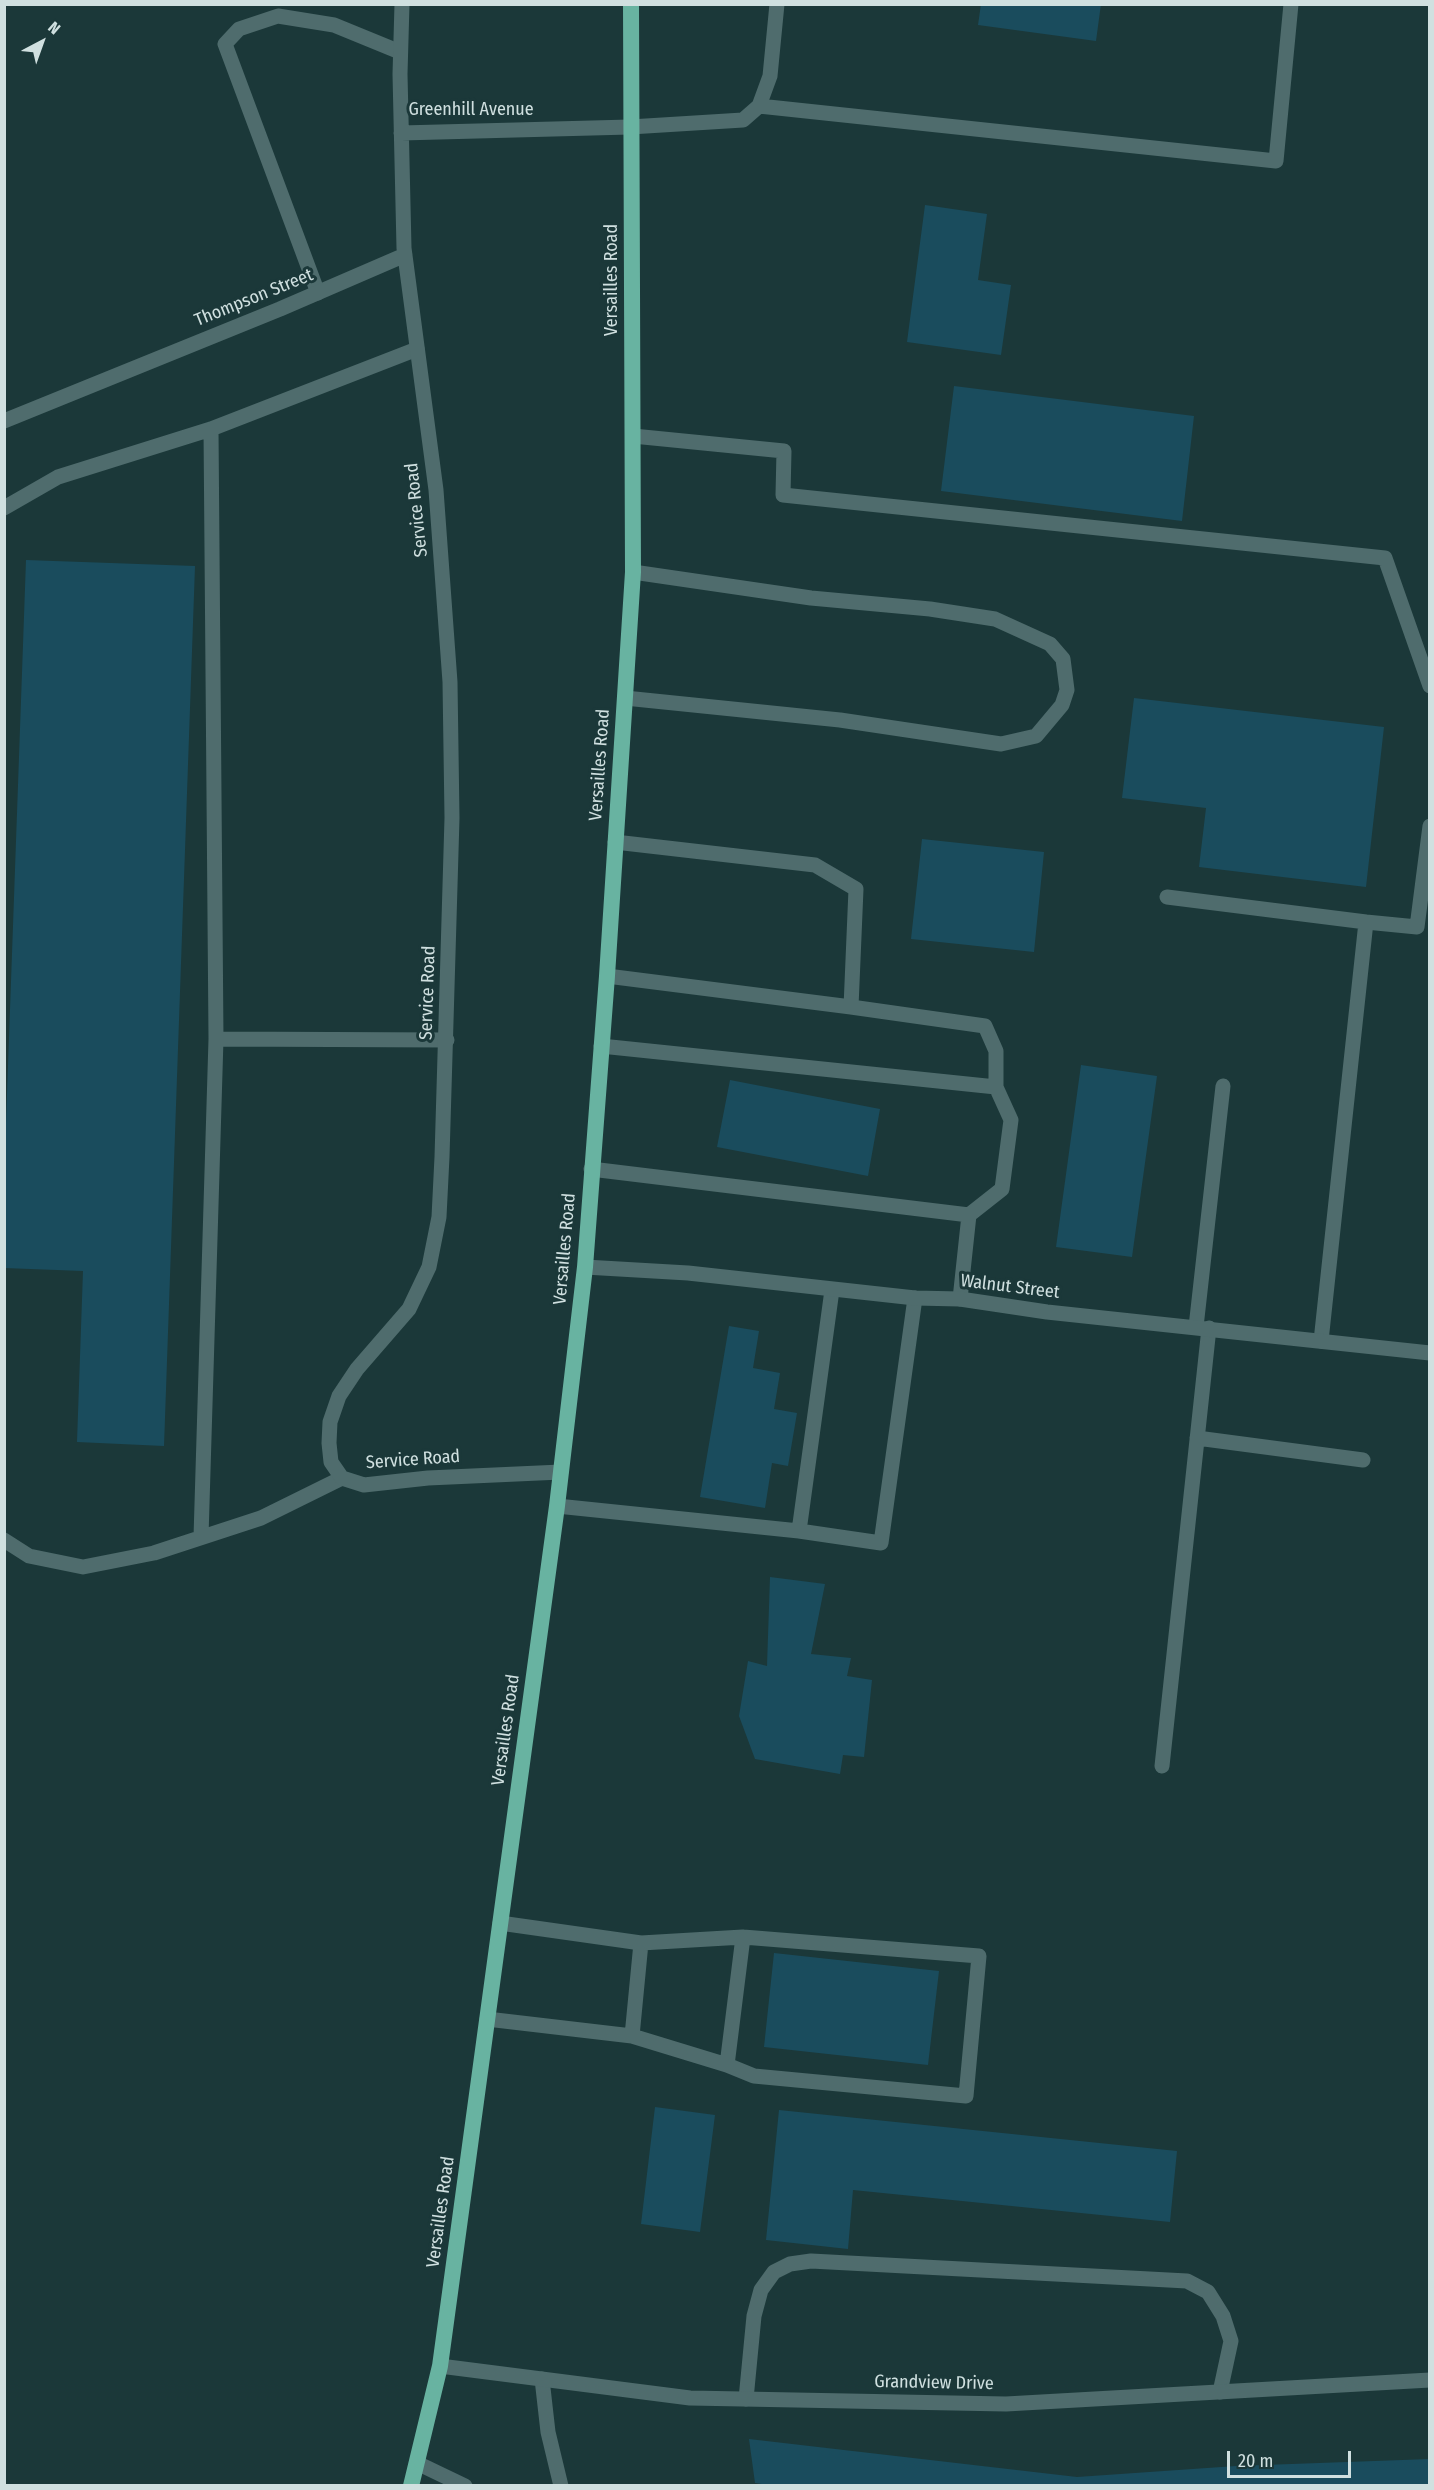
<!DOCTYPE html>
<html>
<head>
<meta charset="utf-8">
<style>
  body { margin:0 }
  #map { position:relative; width:1434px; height:2490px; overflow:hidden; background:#1b3839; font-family:"Fira Sans Condensed",sans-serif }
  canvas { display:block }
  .frame { position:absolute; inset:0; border:6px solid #d0e0e0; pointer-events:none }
  .north { position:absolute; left:12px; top:12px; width:60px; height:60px; -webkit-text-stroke:4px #1b3839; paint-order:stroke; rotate:41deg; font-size:16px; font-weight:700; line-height:24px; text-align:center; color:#d0e0e0 }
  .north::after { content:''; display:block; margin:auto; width:21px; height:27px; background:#d0e0e0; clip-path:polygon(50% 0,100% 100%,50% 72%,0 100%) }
  .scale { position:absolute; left:1227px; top:2451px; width:124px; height:27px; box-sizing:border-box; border:3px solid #d0e0e0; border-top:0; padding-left:8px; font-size:18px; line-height:21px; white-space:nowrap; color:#d0e0e0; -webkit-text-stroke:4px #1b3839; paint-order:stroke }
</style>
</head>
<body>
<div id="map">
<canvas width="1434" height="2490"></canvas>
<div class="frame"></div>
<div class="north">N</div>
<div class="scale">20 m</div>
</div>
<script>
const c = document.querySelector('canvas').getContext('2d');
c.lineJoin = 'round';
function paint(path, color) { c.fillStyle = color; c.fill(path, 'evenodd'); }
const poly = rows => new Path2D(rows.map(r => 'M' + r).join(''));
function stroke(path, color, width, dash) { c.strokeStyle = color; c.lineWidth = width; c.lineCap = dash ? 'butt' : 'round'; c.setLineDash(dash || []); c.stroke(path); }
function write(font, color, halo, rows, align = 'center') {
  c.font = font + ' "Fira Sans Condensed",sans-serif'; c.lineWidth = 6; c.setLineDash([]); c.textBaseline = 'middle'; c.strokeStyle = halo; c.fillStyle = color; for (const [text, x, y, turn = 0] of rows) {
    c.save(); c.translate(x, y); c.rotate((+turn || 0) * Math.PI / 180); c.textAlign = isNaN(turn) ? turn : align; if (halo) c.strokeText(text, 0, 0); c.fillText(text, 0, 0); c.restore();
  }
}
paint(poly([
  [981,4,1101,4,1096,41,978,25],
  [925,205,987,214,978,280,1011,285,1001,355,907,342],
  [954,386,1194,416,1182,521,941,491],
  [26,560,195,566,164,1446,77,1442,83,1271,4,1268,4,1178],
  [1134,698,1384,727,1366,887,1199,867,1206,808,1122,798],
  [922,839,1044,852,1034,952,911,939],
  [1081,1065,1157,1076,1132,1257,1056,1247],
  [730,1080,880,1109,868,1176,717,1147],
  [729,1326,759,1331,753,1368,780,1373,774,1409,797,1413,788,1466,772,1463,765,1508,700,1497],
  [770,1577,825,1584,811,1654,851,1658,847,1676,872,1680,864,1757,843,1755,840,1774,755,1759,739,1716,748,1661,767,1666],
  [774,1953,939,1971,928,2065,764,2047],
  [655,2107,715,2115,700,2232,641,2224],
  [779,2110,1177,2151,1170,2222,853,2190,848,2249,766,2240],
  [749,2439,1077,2477,1236,2466,1430,2459,1430,2486,775,2486,755,2483]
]), '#1a4c5d');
stroke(poly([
  [759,106,1276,161,1291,4],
  [630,127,743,120,759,106,770,76,777,4],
  [318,293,225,44,239,29,278,16,334,25,400,52],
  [633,436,784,451,783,495,1385,558,1430,686],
  [4,508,58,477,211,429,417,349],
  [625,698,840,720,1001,744,1036,736,1062,705,1067,690,1063,659,1050,644,995,619,930,609,811,598,633,572],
  [1167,897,1366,922],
  [607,976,851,1007,856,889,815,865,615,842],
  [851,1007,985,1026,996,1051,996,1087,1011,1120,1002,1189,969,1215,960,1299],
  [216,1039,447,1040],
  [601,1046,996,1087],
  [591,1169,969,1215],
  [1196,1327,1223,1086],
  [1321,1341,1366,922,1417,927,1430,826],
  [1197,1438,1363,1460],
  [557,1506,799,1531,881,1543,915,1298],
  [799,1531,832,1290],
  [201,1537,216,1039,211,429],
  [4,1540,29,1556,83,1567,154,1553,261,1518,342,1478],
  [1162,1766,1209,1328],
  [487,2019,632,2036,641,1943,500,1923],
  [632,2036,727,2065,743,1937,641,1943],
  [727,2065,754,2076,966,2096,979,1956,743,1937],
  [542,2379,548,2432,561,2486],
  [746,2399,754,2316,761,2290,774,2272,790,2264,811,2261,1187,2281,1208,2292,1223,2316,1231,2341,1220,2392],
  [417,2463,465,2486]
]), '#4f6c6d', 15);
stroke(poly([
  [402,4,400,74,404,248,436,490,450,682,452,818,442,1157,439,1217,429,1267,409,1309,357,1369,339,1396,330,1422,329,1443,331,1462,342,1478,364,1485,428,1478,561,1472],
  [401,133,630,127],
  [4,421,280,309,405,255],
  [585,1267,688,1273,915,1298,960,1299,1047,1312,1430,1353],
  [440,2366,690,2398,1006,2404,1430,2380]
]), '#4f6c6d', 15);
stroke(poly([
  [411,2486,440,2366,557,1506,585,1267,607,976,633,572,631,4]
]), '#68b3a1', 16);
write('18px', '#d0e0e0', '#1b3839', [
  ["Greenhill Avenue",471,110],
  ["Versailles Road",612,280,-90],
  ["Thompson Street",254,298,-22],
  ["Service Road",417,510,-96],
  ["Versailles Road",600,765,-86],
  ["Service Road",428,993,-88],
  ["Versailles Road",565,1249,-85],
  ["Walnut Street",1010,1287,7],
  ["Service Road",413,1460,-4],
  ["Versailles Road",506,1730,-82],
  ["Versailles Road",441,2212,-82],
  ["Grandview Drive",934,2383,1]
]);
</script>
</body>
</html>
